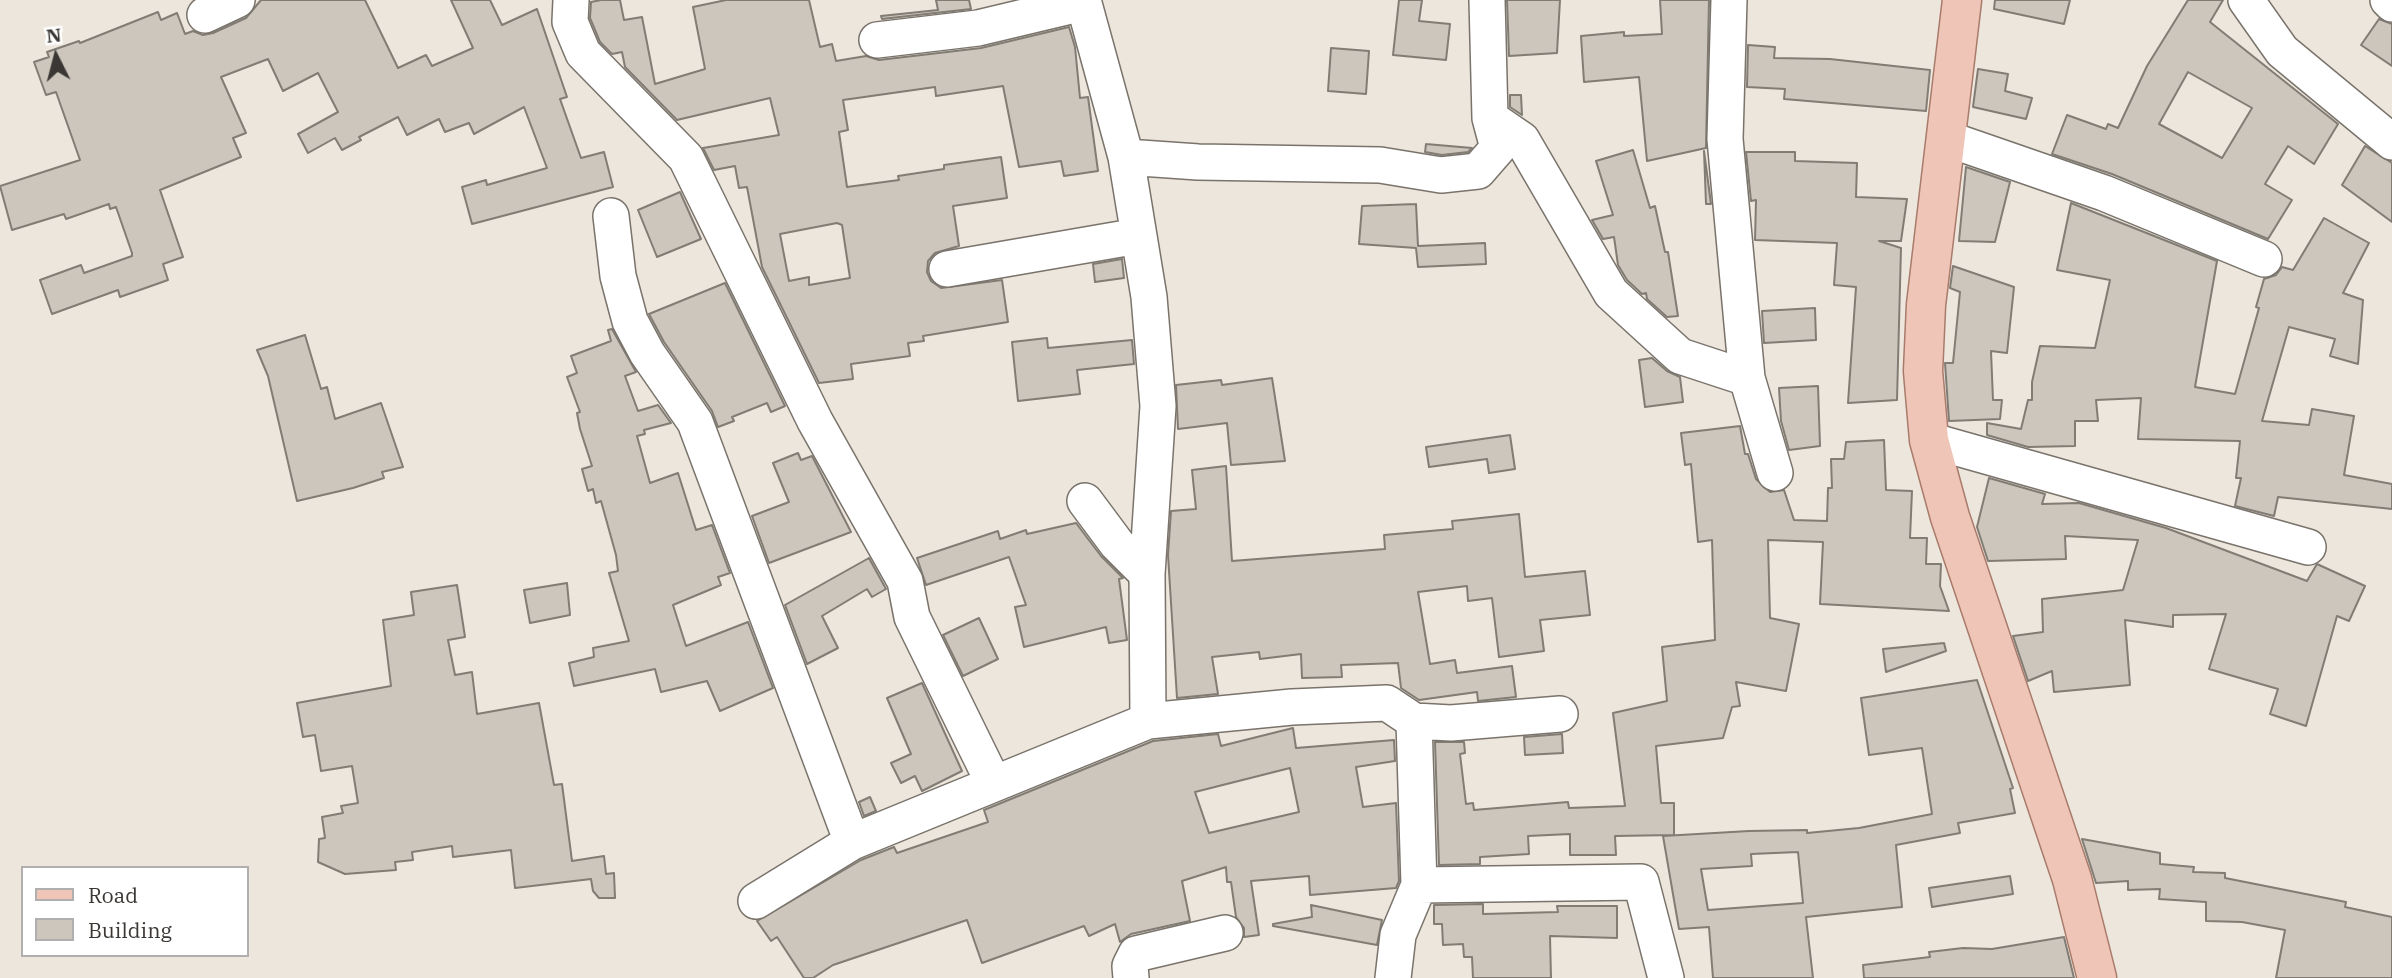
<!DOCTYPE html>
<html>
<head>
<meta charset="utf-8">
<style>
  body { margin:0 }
  #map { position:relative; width:2392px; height:978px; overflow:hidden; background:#ece6dd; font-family:"IBM Plex Serif",serif }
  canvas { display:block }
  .legend { position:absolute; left:21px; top:866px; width:228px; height:91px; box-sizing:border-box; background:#fff; border:2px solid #b0afae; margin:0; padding:9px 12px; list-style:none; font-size:21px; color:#3a3734 }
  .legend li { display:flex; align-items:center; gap:14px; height:35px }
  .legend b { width:35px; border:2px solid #b0afae }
  .north { position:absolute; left:21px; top:21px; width:70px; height:70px; -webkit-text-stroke:5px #fff; paint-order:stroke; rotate:354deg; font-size:19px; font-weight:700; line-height:28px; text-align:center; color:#3a3734 }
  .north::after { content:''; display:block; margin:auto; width:24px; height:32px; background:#3a3734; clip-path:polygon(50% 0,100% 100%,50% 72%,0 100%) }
</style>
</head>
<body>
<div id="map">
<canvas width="2392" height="978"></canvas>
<ul class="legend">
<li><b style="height:9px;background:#efc5b8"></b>Road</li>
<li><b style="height:19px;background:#ccc6bd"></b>Building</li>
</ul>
<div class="north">N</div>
</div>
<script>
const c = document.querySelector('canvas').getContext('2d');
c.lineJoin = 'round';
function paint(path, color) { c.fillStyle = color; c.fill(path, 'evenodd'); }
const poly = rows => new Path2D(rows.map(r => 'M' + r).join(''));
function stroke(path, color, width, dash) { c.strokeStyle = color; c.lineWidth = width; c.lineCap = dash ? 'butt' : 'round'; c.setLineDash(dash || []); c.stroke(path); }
const building = poly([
  [261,0,365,0,398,68,426,55,432,66,473,48,451,0,490,0,502,25,537,9,567,97,560,99,581,158,604,152,613,187,472,224,462,187,486,180,487,185,547,168,524,107,474,134,469,123,445,132,439,119,407,135,398,117,359,137,361,140,342,150,335,138,308,153,298,134,338,112,318,73,283,91,268,59,221,77,246,133,233,138,241,157,160,190,183,257,163,264,168,280,120,297,118,290,52,314,40,280,81,265,84,273,132,256,132,253,116,207,110,209,109,204,66,219,64,214,12,230,0,186,80,160,56,92,46,95,34,62,49,57,47,52,79,41,80,43,158,12,161,20,177,13,185,34,193,31,203,35,213,33,246,18,261,0],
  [601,0,620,0,624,20,642,17,655,84,705,69,693,7,726,0,809,0,820,47,832,44,836,61,866,56,879,60,981,48,1069,27,1075,47,1080,98,1088,97,1098,171,1064,176,1061,161,1019,167,1003,86,936,96,935,87,843,100,848,130,839,132,847,187,899,180,898,176,944,169,944,165,1001,157,1007,198,953,206,959,246,935,253,928,261,927,272,931,281,941,288,1002,280,1008,322,923,336,924,341,908,343,910,356,851,364,853,379,819,383,762,267,747,187,739,188,735,166,714,170,703,148,779,135,770,98,677,120,625,67,622,52,612,54,600,42,590,18,591,2,601,0],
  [837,223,842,225,850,278,809,285,809,277,789,281,780,234,837,223],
  [936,0,969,0,971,9,882,19,881,16,938,10,936,0],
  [1399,0,1422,0,1419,21,1450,24,1446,60,1393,55,1399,0],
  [1507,0,1560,0,1557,53,1509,56,1507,0],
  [1660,0,1709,0,1706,148,1647,161,1639,77,1584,82,1581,36,1624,32,1624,36,1662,34,1660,0],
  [1995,0,2070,0,2064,24,1994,9,1995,0],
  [2188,0,2223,0,2210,22,2338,124,2314,164,2288,146,2265,184,2292,200,2268,239,2112,174,2052,154,2067,115,2106,129,2108,124,2118,128,2147,66,2188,0],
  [2188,72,2252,108,2222,158,2159,124,2188,72],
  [2379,19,2392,24,2392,66,2361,45,2379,19],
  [1748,45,1775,47,1774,58,1830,59,1930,70,1926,111,1784,99,1785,89,1747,87,1748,45],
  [1331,48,1369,51,1366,94,1328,91,1331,48],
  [1978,69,2008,74,2005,91,2032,98,2026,119,1973,107,1978,69],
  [1510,95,1521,95,1522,115,1510,107,1510,95],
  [1426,144,1472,148,1468,152,1442,155,1425,152,1426,144],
  [2365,146,2392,163,2392,222,2342,185,2365,146],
  [1633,150,1650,208,1655,206,1665,252,1668,252,1678,316,1667,317,1647,299,1646,293,1642,294,1627,280,1618,265,1614,237,1603,239,1592,220,1613,215,1596,161,1633,150],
  [1704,151,1711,204,1706,204,1704,151],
  [1746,152,1795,152,1795,161,1857,163,1856,197,1907,199,1901,241,1879,241,1901,248,1897,400,1848,403,1856,287,1834,285,1837,243,1755,240,1756,200,1751,201,1746,152],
  [1966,167,2010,182,1995,242,1959,241,1966,167],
  [680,192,701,239,657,257,638,210,680,192],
  [2071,203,2217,261,2195,387,2235,394,2259,308,2256,307,2264,279,2276,275,2282,267,2293,270,2324,218,2369,243,2343,293,2363,300,2358,364,2330,356,2335,339,2289,327,2262,421,2309,425,2312,409,2354,416,2344,475,2392,484,2392,509,2278,497,2274,516,2235,506,2241,478,2236,478,2240,441,2138,439,2141,398,2096,400,2098,421,2075,421,2075,446,2028,447,1987,435,1987,423,2021,429,2028,400,2032,400,2032,382,2040,346,2095,348,2110,280,2057,270,2071,203],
  [1416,204,1418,246,1485,243,1486,264,1418,267,1416,248,1359,244,1362,206,1416,204],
  [1122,259,1124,278,1095,282,1093,264,1122,259],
  [1953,266,2014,287,2007,353,1991,351,1993,400,2002,400,2000,419,1949,421,1945,363,1953,363,1960,292,1950,288,1953,266],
  [725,283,785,406,771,412,767,403,732,417,734,421,718,427,712,411,664,342,649,314,725,283],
  [1815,308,1816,340,1764,343,1762,311,1815,308],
  [612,329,636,372,625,376,638,411,658,405,671,423,644,430,645,434,637,436,650,483,678,473,696,530,712,525,730,573,718,577,721,585,673,605,686,646,748,622,773,688,720,711,707,681,661,692,655,669,574,686,569,663,594,657,593,648,629,641,609,573,618,571,616,555,601,501,596,503,593,489,588,491,582,469,592,466,580,429,577,413,580,412,567,377,577,373,571,356,611,341,608,330,612,329],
  [305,335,321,389,327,387,335,419,381,403,403,467,382,472,384,478,353,488,297,501,268,376,257,350,305,335],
  [1047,338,1048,348,1132,340,1134,364,1077,370,1080,394,1018,401,1012,342,1047,338],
  [1652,358,1667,371,1680,377,1683,402,1645,407,1639,360,1652,358],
  [1272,378,1285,461,1231,465,1227,423,1178,429,1176,385,1221,380,1222,385,1272,378],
  [1818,386,1820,446,1789,450,1781,421,1779,388,1818,386],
  [1740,426,1745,454,1748,454,1756,479,1770,492,1784,490,1794,520,1827,521,1828,488,1832,488,1831,459,1844,459,1846,442,1884,440,1886,490,1912,491,1910,538,1927,538,1926,564,1941,564,1940,586,1949,611,1820,604,1823,542,1768,540,1770,618,1799,624,1786,691,1736,682,1740,706,1732,707,1723,738,1656,746,1661,803,1674,803,1674,835,1615,836,1616,855,1570,855,1570,834,1528,836,1529,854,1480,857,1480,864,1439,865,1435,742,1464,742,1465,753,1460,754,1466,804,1473,803,1474,810,1568,802,1569,808,1625,806,1613,713,1667,701,1662,647,1715,640,1712,540,1698,542,1691,464,1685,465,1681,433,1740,426],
  [1510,435,1515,469,1489,473,1487,459,1429,467,1426,447,1510,435],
  [798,453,801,460,812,456,851,532,769,563,752,516,789,502,773,463,798,453],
  [1226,466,1232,561,1385,549,1384,535,1453,529,1452,521,1519,514,1525,577,1585,571,1590,615,1540,620,1544,651,1499,657,1492,598,1468,601,1467,586,1418,592,1430,664,1455,660,1457,673,1512,666,1516,697,1478,701,1477,692,1419,700,1401,688,1398,663,1341,665,1342,677,1302,678,1301,654,1260,659,1259,652,1212,657,1218,694,1177,698,1168,555,1171,511,1196,509,1192,470,1226,466],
  [1989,478,2045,494,2042,504,2079,503,2166,528,2307,581,2317,564,2365,586,2349,621,2337,616,2306,726,2270,714,2278,689,2209,669,2226,614,2173,615,2173,627,2125,620,2130,685,2054,692,2052,671,2028,681,2013,636,2043,632,2042,599,2123,590,2138,540,2065,536,2066,559,1988,561,1977,527,1989,478],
  [1076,523,1101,556,1123,578,1119,579,1127,640,1109,643,1106,627,1024,647,1015,607,1026,605,1009,557,926,585,917,558,998,531,1000,539,1026,530,1027,534,1076,523],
  [869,558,886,589,872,597,867,589,822,616,838,648,807,664,785,605,869,558],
  [567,583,570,615,530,623,524,590,567,583],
  [457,585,465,637,448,640,455,675,472,672,477,714,539,703,554,785,562,784,572,861,604,856,606,874,614,873,615,898,599,898,593,891,591,879,515,888,511,850,453,857,452,846,412,852,413,860,395,862,396,870,345,874,318,862,319,839,325,838,322,817,343,813,341,806,358,803,352,766,321,771,315,735,303,737,297,703,391,686,383,620,414,615,411,592,457,585],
  [979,618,998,659,963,676,943,635,979,618],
  [1944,643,1946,651,1886,672,1883,649,1944,643],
  [1977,680,2013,788,2010,789,2015,813,1958,823,1960,833,1896,845,1902,907,1806,917,1813,978,1713,978,1709,927,1679,929,1663,836,1749,831,1807,830,1807,833,1859,828,1932,814,1922,748,1869,755,1861,698,1977,680],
  [1798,852,1803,903,1708,910,1701,869,1752,866,1751,854,1798,852],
  [922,683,962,771,922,791,915,776,901,783,891,763,911,754,887,698,922,683],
  [1293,728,1296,748,1394,740,1395,761,1356,767,1363,807,1396,803,1399,881,1396,888,1310,895,1309,876,1251,881,1259,935,1244,937,1244,928,1236,917,1231,882,1227,882,1226,867,1182,881,1190,921,1131,934,1120,942,1115,924,1089,936,1084,926,982,963,967,920,833,965,813,978,804,978,777,937,771,941,757,921,861,860,894,847,897,853,988,822,984,810,1153,741,1218,734,1221,746,1293,728],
  [1290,768,1299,812,1209,833,1195,792,1290,768],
  [1562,734,1563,753,1525,755,1524,737,1562,734],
  [870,797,876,811,864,816,859,802,870,797],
  [2082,839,2160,853,2160,864,2194,867,2193,872,2225,873,2225,878,2346,902,2345,907,2392,917,2392,978,2276,978,2285,930,2242,922,2206,921,2206,902,2159,899,2160,889,2128,890,2128,881,2096,883,2082,839],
  [2010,876,2013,894,1932,907,1929,888,2010,876],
  [1483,904,1483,914,1558,912,1557,906,1617,906,1617,938,1550,936,1551,978,1473,978,1472,957,1464,957,1463,944,1443,945,1442,924,1434,924,1434,905,1483,904],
  [1311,905,1382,920,1377,945,1273,926,1273,924,1312,917,1311,905],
  [2064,937,2074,978,1864,978,1863,965,1930,957,1929,952,1963,948,1992,949,2064,937]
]);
paint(building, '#ccc6bd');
stroke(building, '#817c74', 2);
const minor = poly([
  [571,0,570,22,583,53,686,158,815,421,905,581,912,617,993,782],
  [1083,0,1126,157,1149,297,1158,406,1147,574,1148,721],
  [1729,0,1725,139,1747,378,1775,473],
  [2246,0,2282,51,2392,142],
  [2388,0,2392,4],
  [205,15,237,0],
  [877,40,978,28,1083,3],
  [1490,118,1522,140,1611,293,1680,356,1747,378],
  [1945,138,2104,193,2264,259],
  [1126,157,1198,162,1380,165,1441,175,1478,171,1498,148,1490,118,1487,0],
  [611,216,618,276,630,321,647,353,695,422,852,842],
  [947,269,1138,236],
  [1929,440,2308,547],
  [1085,501,1117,544,1147,574],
  [1419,885,1641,882,1666,978],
  [756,901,852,842,1148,721,1292,707,1387,703,1414,721,1451,723,1560,714],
  [1131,978,1130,966,1136,954,1225,933],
  [1393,978,1398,935,1419,885,1414,721]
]);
const major = poly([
  [1962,0,1926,305,1923,371,1929,440,1950,517,2072,879,2097,978]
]);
stroke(minor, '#79736b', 38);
stroke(major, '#a97b6b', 41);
stroke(minor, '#fff', 35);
stroke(major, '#efc5b8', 38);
</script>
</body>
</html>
